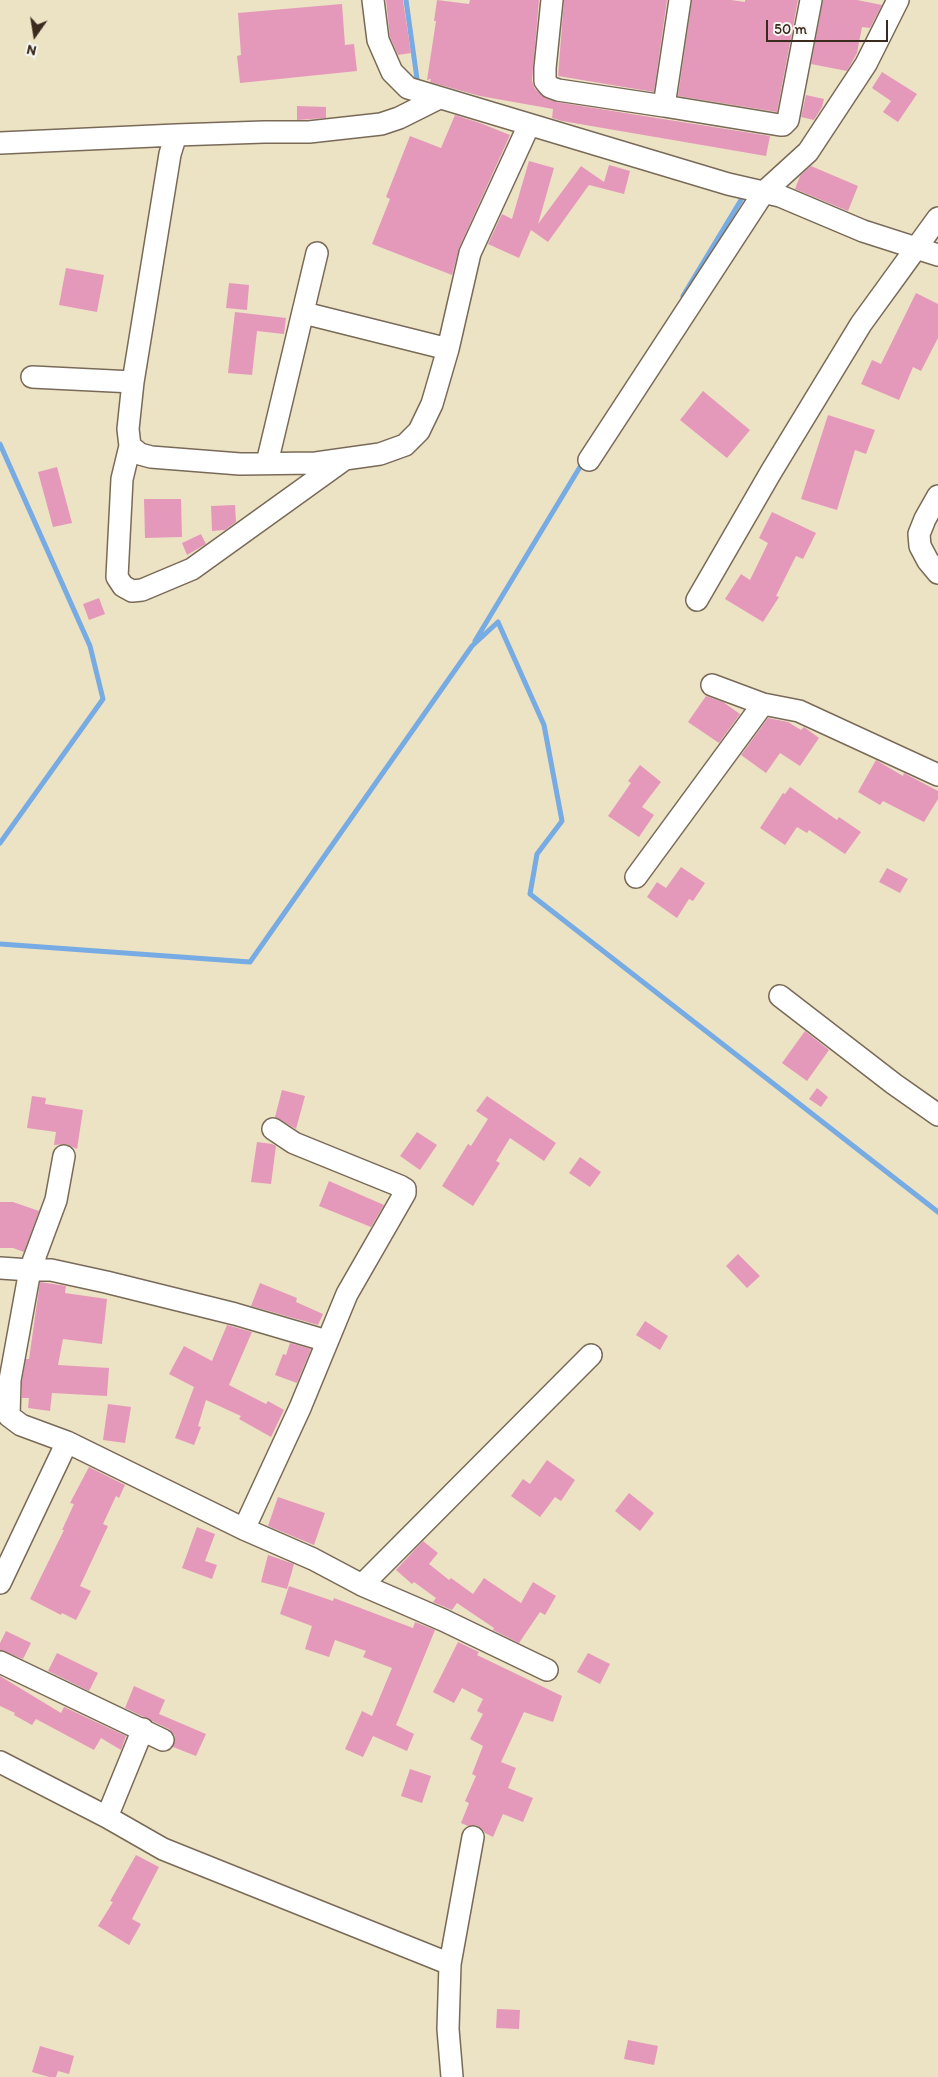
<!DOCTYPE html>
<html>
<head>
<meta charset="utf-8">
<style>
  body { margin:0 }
  #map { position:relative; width:938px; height:2077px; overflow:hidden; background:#ece2c4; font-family:Itim,sans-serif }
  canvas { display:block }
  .north { position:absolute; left:10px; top:10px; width:50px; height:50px; -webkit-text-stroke:4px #f6f6f2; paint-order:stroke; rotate:193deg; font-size:14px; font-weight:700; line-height:20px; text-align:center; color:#3b2a1e }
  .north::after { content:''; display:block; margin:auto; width:18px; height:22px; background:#3b2a1e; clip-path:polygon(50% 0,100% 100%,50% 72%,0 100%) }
  .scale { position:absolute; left:766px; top:20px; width:122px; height:22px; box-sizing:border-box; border:2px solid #3b2a1e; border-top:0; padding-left:6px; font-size:15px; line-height:18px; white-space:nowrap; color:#3b2a1e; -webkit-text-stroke:4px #f6f6f2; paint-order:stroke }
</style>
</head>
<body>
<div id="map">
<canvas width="938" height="2077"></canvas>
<div class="north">N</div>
<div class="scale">50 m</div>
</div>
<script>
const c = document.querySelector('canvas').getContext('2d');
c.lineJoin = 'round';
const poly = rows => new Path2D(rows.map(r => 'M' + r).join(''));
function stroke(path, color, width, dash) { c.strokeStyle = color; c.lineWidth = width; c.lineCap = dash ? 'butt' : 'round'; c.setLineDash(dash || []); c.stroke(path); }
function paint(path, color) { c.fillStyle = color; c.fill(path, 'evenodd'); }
stroke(poly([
  [406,0,418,86],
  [683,296,741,200],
  [0,444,90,646,103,699,0,843],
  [475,641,583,462],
  [0,944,250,962,472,646,498,622,544,725,562,821,537,854,530,894,938,1212]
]), '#76abe3', 5);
paint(poly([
  [386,0,403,0,411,53,398,55,390,37],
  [437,0,469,4,470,0,539,0,532,81,535,89,545,98,556,102,770,136,766,156,562,121,552,118,553,109,480,96,430,82,431,79,427,80,436,21,434,21],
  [564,0,667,0,654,92,558,76],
  [692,0,731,0,745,2,745,0,798,0,777,112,678,96],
  [823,0,857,0,882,5,870,28,862,27,857,53,847,71,811,64],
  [342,4,345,45,354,44,357,71,240,83,237,56,241,55,238,13],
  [882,72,917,94,898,122,883,112,891,101,872,88],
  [806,95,824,99,822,107,814,120,801,117],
  [297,106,326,107,326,118,297,120],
  [455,115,480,123,510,135,459,248,452,275,372,244,390,199,386,197,410,136,441,148],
  [529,161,554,168,538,224,581,166,604,182,609,165,630,171,624,194,589,185,548,242,531,230,519,258,488,244,502,214,512,219],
  [811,166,858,186,848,211,795,189,800,176],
  [66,268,104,275,97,312,59,305],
  [229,283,249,285,247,310,226,308],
  [916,293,938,304,938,338,921,371,913,367,899,400,861,384,872,360,881,364],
  [235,312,286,318,284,334,257,331,252,375,228,373],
  [703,391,750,430,727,458,680,420],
  [828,415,875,430,866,454,855,450,837,510,801,499],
  [57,467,72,523,53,527,38,472],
  [144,499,181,499,182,537,145,538],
  [235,505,236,522,225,530,212,531,211,506],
  [772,512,816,533,803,559,796,556,776,596,779,597,763,622,725,599,741,574,750,580,768,543,759,538],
  [201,534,206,544,187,555,182,543],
  [99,598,105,614,89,620,83,604],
  [706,696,723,702,740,714,719,743,688,722],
  [768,718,788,722,801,730,804,727,819,738,800,766,780,753,766,773,741,755],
  [876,760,903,776,904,773,938,791,938,799,924,822,883,801,880,805,858,792],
  [640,765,661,782,642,807,654,815,639,837,608,816,631,783,628,781],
  [790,787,837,820,839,817,861,832,845,854,809,830,807,833,797,827,785,845,760,828,783,793,785,794],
  [681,867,705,883,693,901,689,899,677,918,647,897,657,882,666,888],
  [887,868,908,879,900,893,879,882],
  [805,1031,829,1050,807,1081,782,1063],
  [817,1088,828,1097,821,1107,809,1099],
  [282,1090,305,1096,296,1129,275,1117],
  [32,1096,46,1098,45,1104,83,1110,77,1149,66,1144,54,1145,56,1132,27,1128],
  [487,1096,556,1143,544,1161,510,1138,496,1161,500,1163,473,1206,442,1186,468,1144,471,1146,488,1119,476,1111],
  [417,1132,437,1145,420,1170,400,1156],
  [257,1142,272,1144,276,1146,271,1184,251,1182],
  [580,1157,601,1172,590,1187,569,1173],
  [329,1181,384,1205,371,1227,319,1206],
  [0,1202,13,1202,39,1211,24,1252,13,1248,0,1248],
  [738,1254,760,1276,747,1288,726,1266],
  [40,1282,66,1286,65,1293,107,1299,102,1344,63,1339,58,1365,109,1368,107,1396,52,1393,50,1411,28,1408,29,1398,22,1398,22,1381,26,1359,29,1359],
  [260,1283,297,1298,296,1302,323,1314,318,1325,251,1306],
  [645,1321,668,1336,660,1350,636,1335],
  [227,1325,252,1332,229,1385,266,1404,268,1401,284,1410,271,1437,239,1419,241,1416,206,1400,198,1426,201,1427,194,1445,175,1438,194,1387,169,1374,184,1346,212,1361],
  [290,1343,311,1349,297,1383,275,1375,283,1354,286,1355],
  [108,1404,131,1407,125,1443,103,1440],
  [547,1460,575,1480,561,1501,555,1497,540,1517,511,1496,523,1479,530,1484],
  [89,1467,125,1485,119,1498,116,1496,103,1524,108,1526,80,1586,91,1591,76,1620,62,1613,61,1615,30,1599,64,1530,62,1530,74,1504,70,1503],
  [629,1493,654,1513,640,1531,615,1511],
  [278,1497,325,1513,314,1545,268,1526],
  [197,1527,215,1534,205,1561,217,1565,212,1579,182,1568],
  [423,1541,438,1553,429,1564,449,1580,451,1578,473,1594,484,1578,521,1603,533,1582,556,1596,545,1615,540,1612,519,1643,493,1630,494,1628,457,1603,452,1610,433,1602,436,1598,414,1582,412,1584,396,1570],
  [268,1555,294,1564,287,1589,261,1582],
  [289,1586,333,1601,334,1598,413,1628,415,1622,435,1630,396,1725,414,1734,407,1751,373,1736,363,1757,345,1749,362,1711,372,1716,392,1668,363,1657,366,1651,335,1640,329,1657,305,1649,312,1626,280,1614],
  [6,1631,31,1643,23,1659,0,1650,0,1643],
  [458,1642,479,1652,477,1655,562,1696,553,1722,524,1712,501,1762,516,1768,508,1788,533,1798,523,1822,503,1814,493,1837,485,1833,481,1828,476,1825,468,1826,461,1823,469,1803,465,1801,476,1776,472,1774,483,1746,470,1739,483,1714,477,1711,483,1699,462,1688,454,1703,433,1692],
  [57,1653,98,1673,89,1691,48,1671],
  [588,1653,610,1664,600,1684,577,1672],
  [0,1676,61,1713,64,1707,126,1736,121,1750,101,1738,94,1750,36,1719,32,1725,14,1715,15,1713,0,1706],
  [134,1686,165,1700,159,1714,206,1734,196,1756,173,1747,175,1736,169,1729,125,1708],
  [410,1769,431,1776,422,1803,401,1796],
  [136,1855,159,1867,132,1919,141,1924,129,1945,98,1926,113,1902,110,1901],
  [497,2009,520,2010,519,2029,496,2028],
  [628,2040,658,2046,654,2065,624,2059],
  [40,2046,74,2056,69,2074,58,2071,56,2077,49,2077,32,2072]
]), '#e599ba');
const minor = poly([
  [373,0,378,40,392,72,408,88,728,184,780,196,863,231,938,255],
  [552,0,545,68,545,81,550,87,558,90,664,106],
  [680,0,664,106,780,125,783,125,788,120,811,0],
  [0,143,176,135],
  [304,313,448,349],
  [32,377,133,382],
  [130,446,140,454,151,457,240,464,316,463,380,454,405,445,419,431,432,404,448,349,470,253,529,125],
  [345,459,192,569,142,590,132,591,123,586,117,577,122,479,130,446,128,429,133,382,170,154,176,135,264,132,309,132,381,124,399,118,439,98],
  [589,460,764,192,808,152,866,64,898,0],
  [267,463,317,253],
  [938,496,925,519,919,534,920,546,928,561,938,573],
  [697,600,771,472,861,324,938,218],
  [712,685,763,704,799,711,938,775],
  [636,877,763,704],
  [780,996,894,1084,938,1115],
  [64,1156,56,1200,30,1270,51,1270,106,1282,235,1314,327,1341],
  [0,1268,30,1270,10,1380,9,1416,21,1425,67,1442],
  [244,1529,300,1408,347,1294,405,1193,405,1189,400,1186,294,1143,273,1129],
  [0,1583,67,1442,244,1529,313,1559,362,1585,443,1620,547,1670],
  [362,1585,591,1355],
  [0,1662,163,1740],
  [143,1729,107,1817,163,1849,450,1964],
  [0,1762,107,1817],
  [452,2077,448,2029,450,1964,473,1837]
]);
stroke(minor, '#796a58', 24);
stroke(minor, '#fff', 21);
</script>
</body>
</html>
